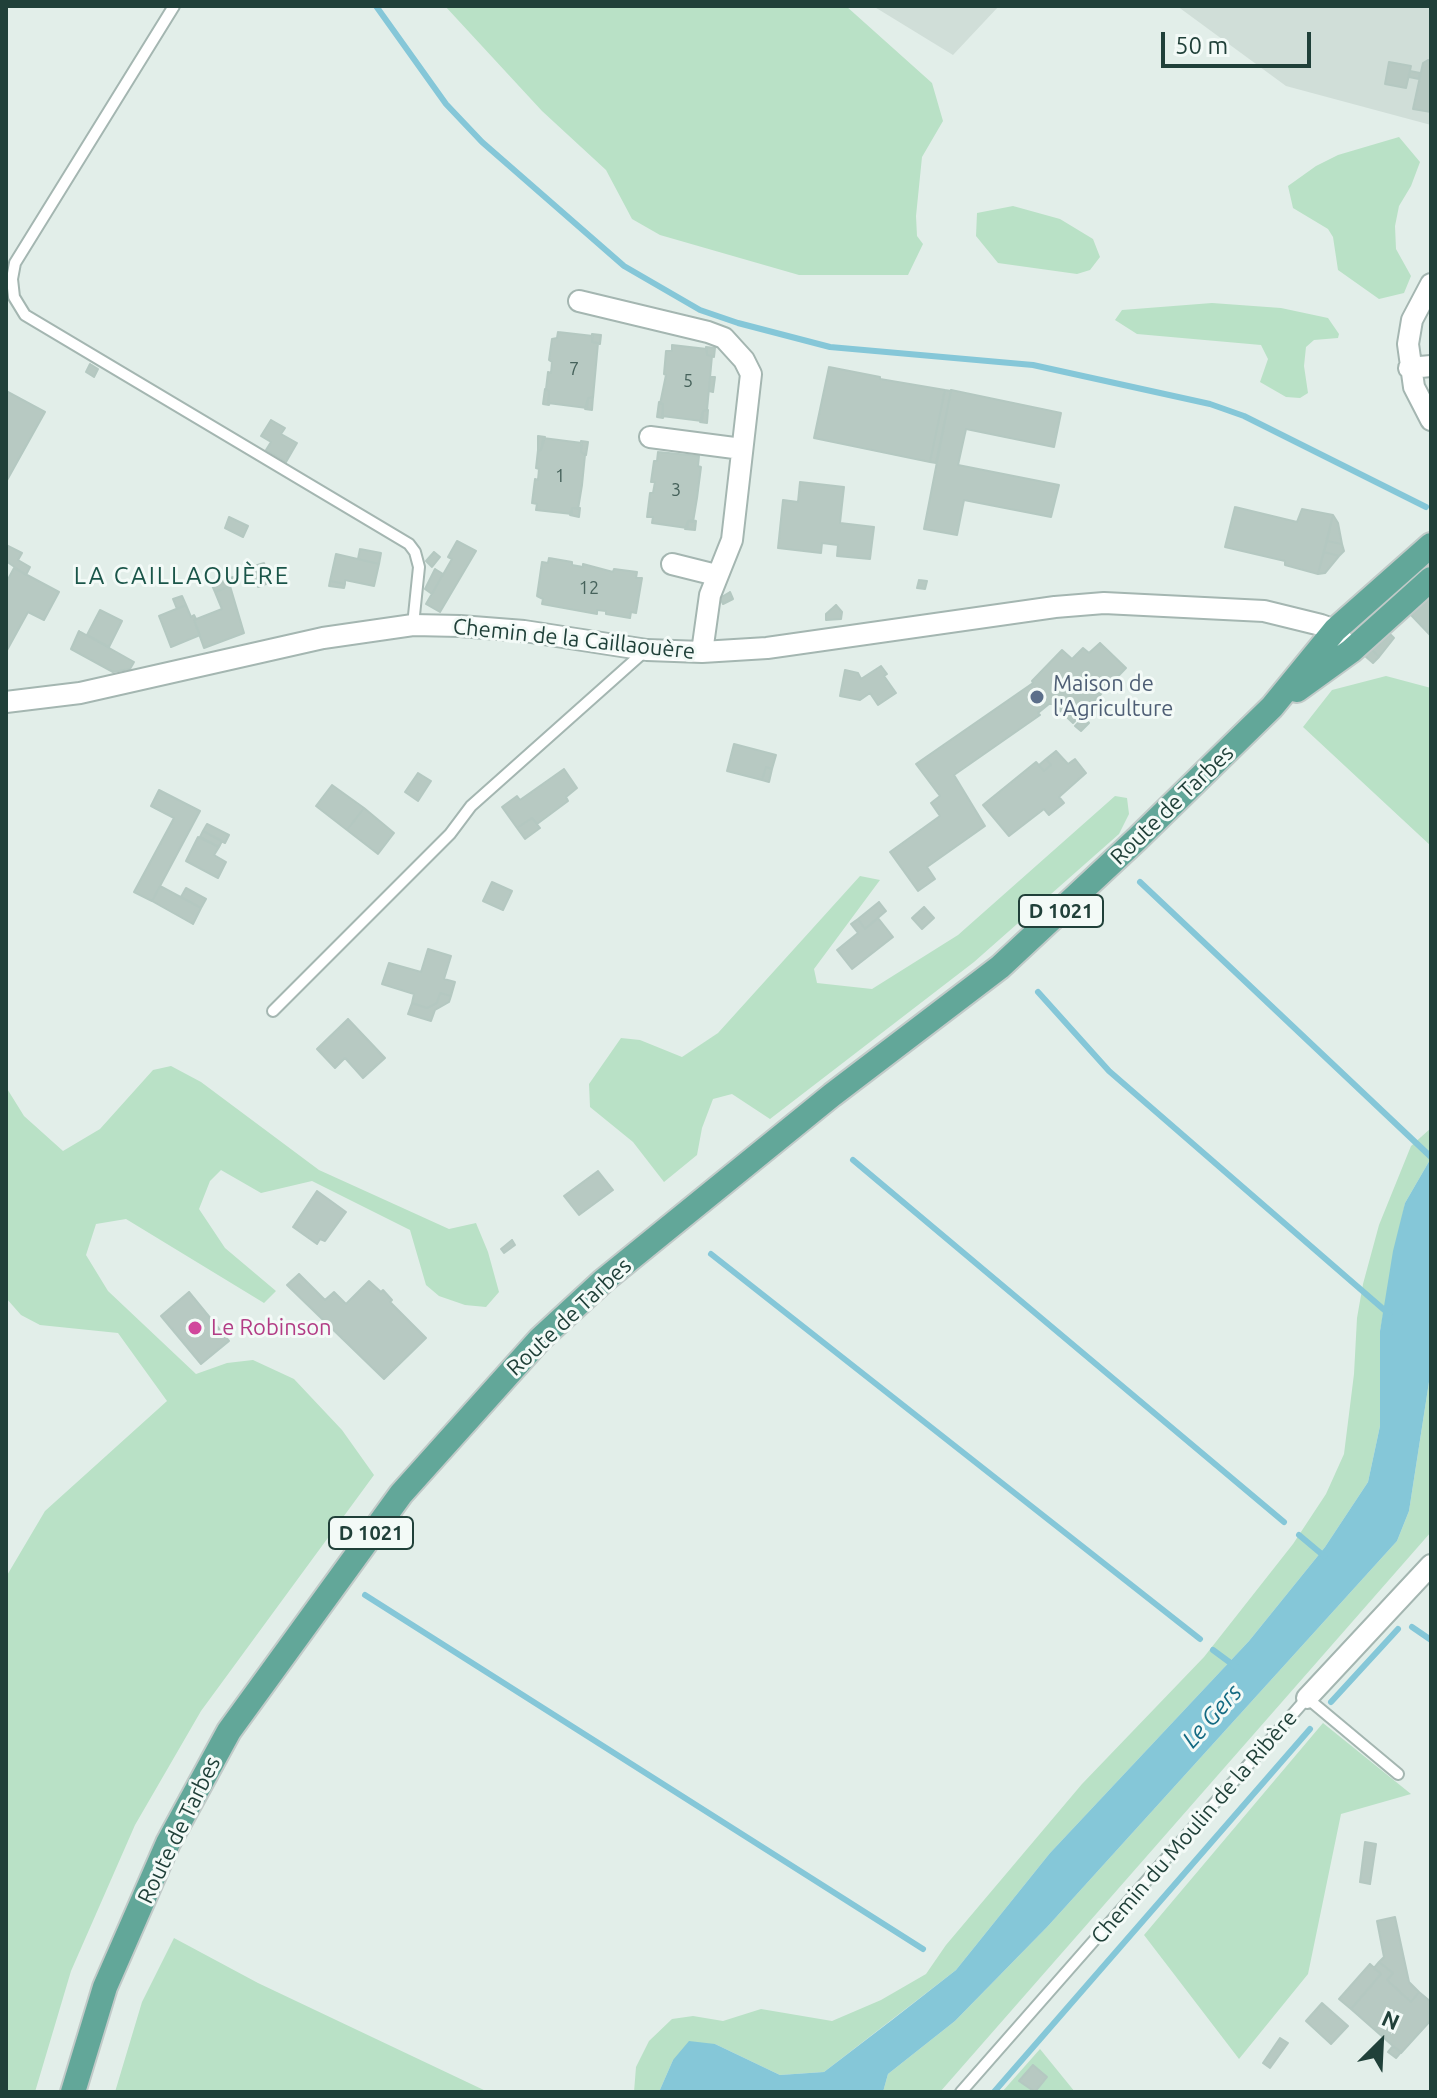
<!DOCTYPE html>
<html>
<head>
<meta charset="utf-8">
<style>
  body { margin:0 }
  #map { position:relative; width:1437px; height:2098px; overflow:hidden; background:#e2eee9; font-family:Ubuntu,sans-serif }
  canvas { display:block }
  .frame { position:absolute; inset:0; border:8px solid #204039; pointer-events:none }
  .north { position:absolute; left:1341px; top:2002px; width:80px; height:80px; -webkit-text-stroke:6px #f3faf7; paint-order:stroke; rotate:24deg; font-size:22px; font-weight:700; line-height:32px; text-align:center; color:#204039 }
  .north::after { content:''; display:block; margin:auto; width:28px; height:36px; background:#204039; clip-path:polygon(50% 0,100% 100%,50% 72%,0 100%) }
  .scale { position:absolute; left:1161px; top:32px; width:150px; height:36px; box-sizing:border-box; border:4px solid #204039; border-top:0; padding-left:10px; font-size:24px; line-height:28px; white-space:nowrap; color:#204039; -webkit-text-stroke:6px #f3faf7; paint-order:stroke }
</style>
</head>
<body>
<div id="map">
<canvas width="1437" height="2098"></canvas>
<div class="frame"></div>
<div class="north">N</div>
<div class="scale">50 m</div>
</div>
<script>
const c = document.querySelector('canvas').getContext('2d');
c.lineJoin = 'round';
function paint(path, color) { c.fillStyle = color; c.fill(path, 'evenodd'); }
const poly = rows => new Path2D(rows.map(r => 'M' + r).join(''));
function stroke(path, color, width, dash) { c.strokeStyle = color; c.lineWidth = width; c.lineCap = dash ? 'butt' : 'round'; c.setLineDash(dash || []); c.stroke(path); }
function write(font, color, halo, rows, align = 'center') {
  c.font = font + ' Ubuntu,sans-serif'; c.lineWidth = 6; c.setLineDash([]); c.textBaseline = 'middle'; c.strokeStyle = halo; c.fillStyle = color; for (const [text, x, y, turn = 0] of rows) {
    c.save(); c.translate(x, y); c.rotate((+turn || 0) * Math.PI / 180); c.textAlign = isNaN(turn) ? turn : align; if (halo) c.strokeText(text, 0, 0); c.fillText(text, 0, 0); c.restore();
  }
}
paint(poly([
  [873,6,999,6,953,55],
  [1177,6,1431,6,1431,125,1286,86]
]), '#d0ded8');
paint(poly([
  [445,6,846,6,932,83,943,121,922,157,916,216,917,236,923,244,908,275,799,275,660,235,632,219,606,170,542,111],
  [1399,137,1420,162,1411,186,1399,206,1395,226,1396,249,1411,276,1404,293,1379,299,1338,270,1333,237,1328,229,1293,208,1288,186,1316,166,1338,155],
  [1013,206,1060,219,1093,239,1100,257,1090,270,1077,274,998,263,976,236,977,213],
  [1212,303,1281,308,1328,318,1339,334,1338,338,1314,340,1306,347,1304,366,1308,393,1300,398,1286,397,1260,382,1268,359,1261,345,1137,334,1115,320,1122,310],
  [1386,676,1431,688,1431,846,1303,727,1332,690],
  [1115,796,1127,798,1129,814,1119,834,974,962,770,1119,732,1094,713,1099,702,1128,697,1155,664,1182,633,1142,590,1107,589,1084,621,1038,640,1040,682,1057,718,1033,860,876,880,880,814,969,817,983,872,989,958,935],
  [171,1066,201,1082,319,1170,449,1229,476,1223,488,1252,499,1292,486,1307,465,1305,439,1296,426,1285,410,1230,312,1181,261,1193,221,1170,210,1181,199,1209,225,1248,276,1291,264,1303,126,1219,96,1224,86,1255,108,1291,196,1374,227,1363,253,1360,294,1379,342,1430,374,1475,201,1711,135,1825,71,1971,35,2092,6,2092,6,1577,45,1511,167,1401,118,1333,40,1325,21,1315,6,1298,6,1087,24,1116,63,1151,100,1129,153,1070],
  [1431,1128,1431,1158,1405,1203,1380,1331,1380,1426,1368,1482,1325,1547,1249,1641,1050,1853,956,1970,824,2072,780,2075,715,2044,673,2060,659,2092,634,2092,636,2067,649,2041,672,2019,693,2016,723,2021,761,2009,832,2021,881,2000,926,1974,946,1945,1082,1784,1204,1657,1293,1544,1326,1494,1344,1454,1354,1374,1357,1318,1363,1284,1379,1225,1411,1146],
  [1431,1369,1431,1532,940,2092,883,2092,888,2074,955,2021,1048,1926,1397,1541,1409,1511],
  [1323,1723,1411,1794,1341,1814,1308,1974,1239,2059,1144,1935],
  [174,1938,258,1983,488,2092,115,2092,142,2002],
  [1040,2049,1075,2092,1002,2092]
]), '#b9e1c6');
paint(poly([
  [1431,1158,1431,1369,1409,1511,1397,1541,1048,1926,955,2021,888,2074,883,2092,659,2092,673,2060,689,2041,715,2044,780,2075,824,2072,892,2020,956,1970,1050,1853,1249,1641,1325,1547,1368,1482,1380,1426,1380,1331,1393,1251,1405,1203]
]), '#85c7d8');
stroke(poly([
  [376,6,446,104,482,142,624,266,700,310,738,323,830,347,1033,365,1210,404,1244,416,1426,507],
  [1140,882,1431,1157],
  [1038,992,1109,1071,1389,1314],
  [853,1160,1284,1522],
  [711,1254,1200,1639],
  [1299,1535,1324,1556],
  [365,1595,923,1949],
  [1412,1627,1431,1640],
  [1213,1650,1236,1667],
  [1331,1702,1398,1629],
  [994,2092,1310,1729]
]), '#85c7d8', 6);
const building = poly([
  [1428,60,1431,60,1431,112,1413,109,1423,63,1428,60],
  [1389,62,1411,66,1406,88,1385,84,1389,62],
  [1410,71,1420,73,1419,79,1409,77,1410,71],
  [558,332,593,336,592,342,598,343,593,398,588,398,587,408,548,403,549,391,546,389,548,372,551,373,552,362,549,360,552,339,557,338,558,332],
  [592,334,601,335,600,344,592,342,592,334],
  [672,345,707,349,707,355,712,356,707,410,703,411,702,421,662,416,663,404,660,404,666,375,664,374,666,351,672,351,672,345],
  [706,347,715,348,714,357,707,355,706,347],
  [90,364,98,369,94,377,86,372,90,364],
  [829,367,880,377,880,379,945,390,930,462,814,438,829,367],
  [710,377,715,377,713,392,709,391,710,377],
  [545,389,549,391,549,405,543,404,545,389],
  [945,390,951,391,936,463,930,462,945,390],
  [951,390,1061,413,1054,447,966,429,958,465,1059,485,1051,517,964,500,957,535,924,529,951,390],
  [6,391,45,412,6,482,6,391],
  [593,397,592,410,585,409,588,398,593,397],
  [659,402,663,404,663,418,657,417,659,402],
  [708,410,707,423,700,422,703,411,708,410],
  [271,420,285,428,281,434,297,443,286,462,266,450,271,442,261,436,271,420],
  [538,436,545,437,541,450,538,451,538,436],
  [543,438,582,443,581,452,585,455,582,485,578,509,572,508,572,514,536,510,537,504,532,503,535,479,538,480,539,469,536,468,538,450,541,450,543,438],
  [581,441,588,442,586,455,581,452,581,441],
  [658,452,699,456,698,466,701,467,697,498,693,522,688,521,687,528,652,523,653,517,647,517,650,493,653,493,655,482,651,482,654,461,657,461,658,452],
  [800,482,844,487,840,523,874,527,870,559,837,556,838,545,822,543,821,553,778,548,783,500,798,502,800,482],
  [1235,507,1297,522,1302,509,1333,515,1318,574,1285,565,1285,561,1225,547,1235,507],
  [572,508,580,508,579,517,570,515,572,508],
  [1333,515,1338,523,1342,544,1327,541,1333,515],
  [229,517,248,526,243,537,225,528,229,517],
  [693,520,696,521,695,530,685,529,688,521,693,520],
  [457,541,476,551,440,612,426,604,452,559,448,557,457,541],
  [1327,541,1342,544,1344,551,1339,556,1324,552,1327,541],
  [6,545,22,553,18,560,30,567,26,575,6,561,6,545],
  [360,549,381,553,379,564,358,559,360,549],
  [434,552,440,557,432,567,426,561,434,552],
  [1324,552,1339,556,1325,573,1318,574,1324,552],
  [336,554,379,564,374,586,345,580,345,584,330,581,336,554],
  [549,558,572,562,572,565,583,567,583,564,613,572,614,569,637,572,636,578,642,578,636,613,631,612,630,618,606,614,606,611,597,610,597,614,542,604,543,599,537,596,542,562,548,563,549,558],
  [264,563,271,582,258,587,251,567,264,563],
  [14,568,59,592,44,620,28,612,6,652,6,583,14,568],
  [435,569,443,574,432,594,425,589,435,569],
  [233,577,236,584,215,592,212,585,233,577],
  [919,580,927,581,925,589,917,588,919,580],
  [330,581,345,584,344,588,329,586,330,581],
  [230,586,244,633,204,648,194,620,222,609,215,592,230,586],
  [730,592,733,599,723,604,720,598,730,592],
  [182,596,186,605,177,609,173,599,182,596],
  [1431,596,1431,636,1411,615,1431,596],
  [186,605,191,617,194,615,196,619,194,620,200,635,171,647,159,616,186,605],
  [836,605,842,612,841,619,826,620,826,614,836,605],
  [100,610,122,621,109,647,87,635,100,610],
  [79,631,134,662,130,669,113,672,71,649,79,631],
  [1390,634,1394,638,1379,657,1372,650,1390,634],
  [1100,643,1126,668,1073,723,1053,704,1049,704,1038,713,1040,715,954,775,985,826,927,867,935,879,918,891,890,852,940,816,931,803,940,796,916,764,1033,683,1032,681,1062,650,1072,659,1083,648,1089,653,1100,643],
  [1372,650,1379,657,1373,663,1365,656,1372,650],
  [881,666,887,674,884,676,896,693,878,705,870,693,860,700,840,696,845,670,858,673,861,679,881,666],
  [1084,717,1089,723,1081,731,1075,726,1084,717],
  [734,744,776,755,772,769,766,767,762,780,727,771,734,744],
  [1056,751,1068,764,1075,759,1086,773,1059,797,1064,803,1049,815,1044,809,1009,836,983,805,1036,762,1044,771,1051,765,1046,759,1056,751],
  [1046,759,1051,765,1044,771,1039,765,1046,759],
  [766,767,772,769,769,782,762,780,766,767],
  [564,769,577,788,566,797,568,801,537,824,532,818,517,828,502,807,517,796,520,800,564,769],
  [418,773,431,781,418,801,405,792,418,773],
  [332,785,364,808,347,830,316,806,332,785],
  [159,790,200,811,152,901,134,892,174,818,151,806,159,790],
  [364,808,394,833,378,854,347,830,364,808],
  [532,818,540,828,525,839,517,828,532,818],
  [207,824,229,835,225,843,203,831,207,824],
  [203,831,222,841,219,847,200,837,203,831],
  [198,837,219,847,214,855,226,862,218,878,186,861,198,837],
  [492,882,512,891,503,910,483,901,492,882],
  [160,886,201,908,193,924,152,901,160,886],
  [186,888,206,899,201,908,181,897,186,888],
  [879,902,886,911,865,929,858,919,879,902],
  [924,907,934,918,922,929,912,918,924,907],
  [878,918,893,937,852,969,837,950,858,933,851,924,858,919,865,929,878,918],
  [428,949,451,956,444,979,455,982,451,996,440,993,437,1003,427,1008,412,1003,414,994,382,984,389,963,421,972,428,949],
  [440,993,451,996,449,1002,435,1010,431,1021,408,1014,412,1003,427,1008,437,1003,440,993],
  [348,1019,385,1058,363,1078,345,1058,335,1068,317,1049,348,1019],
  [598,1171,613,1190,579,1215,564,1196,598,1171],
  [317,1191,346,1212,325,1241,320,1239,317,1244,293,1227,317,1191],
  [512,1240,515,1245,504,1253,501,1249,512,1240],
  [299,1274,325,1300,334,1292,346,1304,369,1281,381,1292,383,1290,392,1300,390,1302,426,1338,384,1379,287,1285,299,1274],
  [189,1292,229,1341,201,1364,161,1316,189,1292],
  [1365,1842,1376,1844,1370,1884,1360,1882,1365,1842],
  [1395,1917,1409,1982,1419,1992,1411,2002,1387,1980,1393,1973,1379,1962,1384,1957,1377,1921,1395,1917],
  [1379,1962,1393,1973,1387,1980,1411,2002,1419,1992,1431,2002,1431,2020,1401,2053,1351,2009,1381,1974,1374,1968,1379,1962],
  [1370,1964,1381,1974,1351,2009,1339,1999,1370,1964],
  [1322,2003,1348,2026,1331,2044,1306,2021,1322,2003],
  [1280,2038,1288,2043,1270,2068,1263,2063,1280,2038],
  [1393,2046,1401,2052,1396,2058,1388,2052,1393,2046],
  [1033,2065,1047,2077,1035,2092,1019,2081,1033,2065]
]);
paint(building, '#b7c9c2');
stroke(building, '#b4c8c1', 2);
const lane = poly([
  [174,6,15,263,12,279,14,297,25,315,409,544,415,552,419,567,413,625],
  [273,1011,450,834,471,806,645,651],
  [961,2092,1307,1698,1398,1774]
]);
const street = poly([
  [1431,284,1412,320,1408,344,1414,387,1431,420],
  [579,301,708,332,724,338,744,360,751,374,732,540,710,595,702,652],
  [1409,368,1431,366],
  [650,437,742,449],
  [672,564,716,575],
  [6,702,80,693,323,638,413,625,460,626,524,631,647,650,702,652,767,648,1055,607,1104,603,1264,611,1321,625,1335,630,1344,642],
  [1307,1698,1431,1565]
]);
const primary = poly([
  [1297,690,1351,651,1431,579],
  [73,2092,105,1987,168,1843,229,1731,401,1494,540,1339,603,1281,832,1095,1000,967,1136,840,1272,707,1335,630,1431,545]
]);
stroke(lane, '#a4b6b1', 14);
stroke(street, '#a4b6b1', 24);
stroke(primary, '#c1cac8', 28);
stroke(lane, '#fff', 10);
stroke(street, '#fff', 20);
stroke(primary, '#62a799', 24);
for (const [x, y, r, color] of [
  [1037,697,8,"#5c6f8a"],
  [195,1328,8,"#d1479c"]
]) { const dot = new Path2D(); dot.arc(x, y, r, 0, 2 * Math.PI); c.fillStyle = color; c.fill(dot); stroke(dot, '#f3faf7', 3); }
write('18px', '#46625b', null, [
  ["7",574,369],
  ["5",688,381],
  ["1",560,476],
  ["3",676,490],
  ["12",589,588]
]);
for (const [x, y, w] of [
  [1061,911,84],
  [371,1533,84]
]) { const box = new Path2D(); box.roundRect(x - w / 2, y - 16, w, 32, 6); c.fillStyle = '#f3faf7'; c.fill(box); stroke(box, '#204039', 2); }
write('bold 20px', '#204039', null, [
  ["D 1021",1061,911],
  ["D 1021",371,1533]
]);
write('22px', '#204039', '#f3faf7', [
  ["Chemin de la Caillaouère",574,639,6],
  ["Route de Tarbes",1172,805,-44],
  ["Route de Tarbes",569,1317,-43],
  ["Chemin du Moulin de la Ribère",1194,1827,-49],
  ["Route de Tarbes",179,1830,-64]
]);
write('22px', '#4e5e75', '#f3faf7', [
  ["Maison de",1053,684],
  ["l'Agriculture",1053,709]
], 'left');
write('22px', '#b23c85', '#f3faf7', [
  ["Le Robinson",211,1328]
], 'left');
c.letterSpacing = '2px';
write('24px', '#1a5549', '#f3faf7', [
  ["LA CAILLAOUÈRE",182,576]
]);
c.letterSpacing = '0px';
write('italic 24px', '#146a82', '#f3faf7', [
  ["Le Gers",1212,1716,-48]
]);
</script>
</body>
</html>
